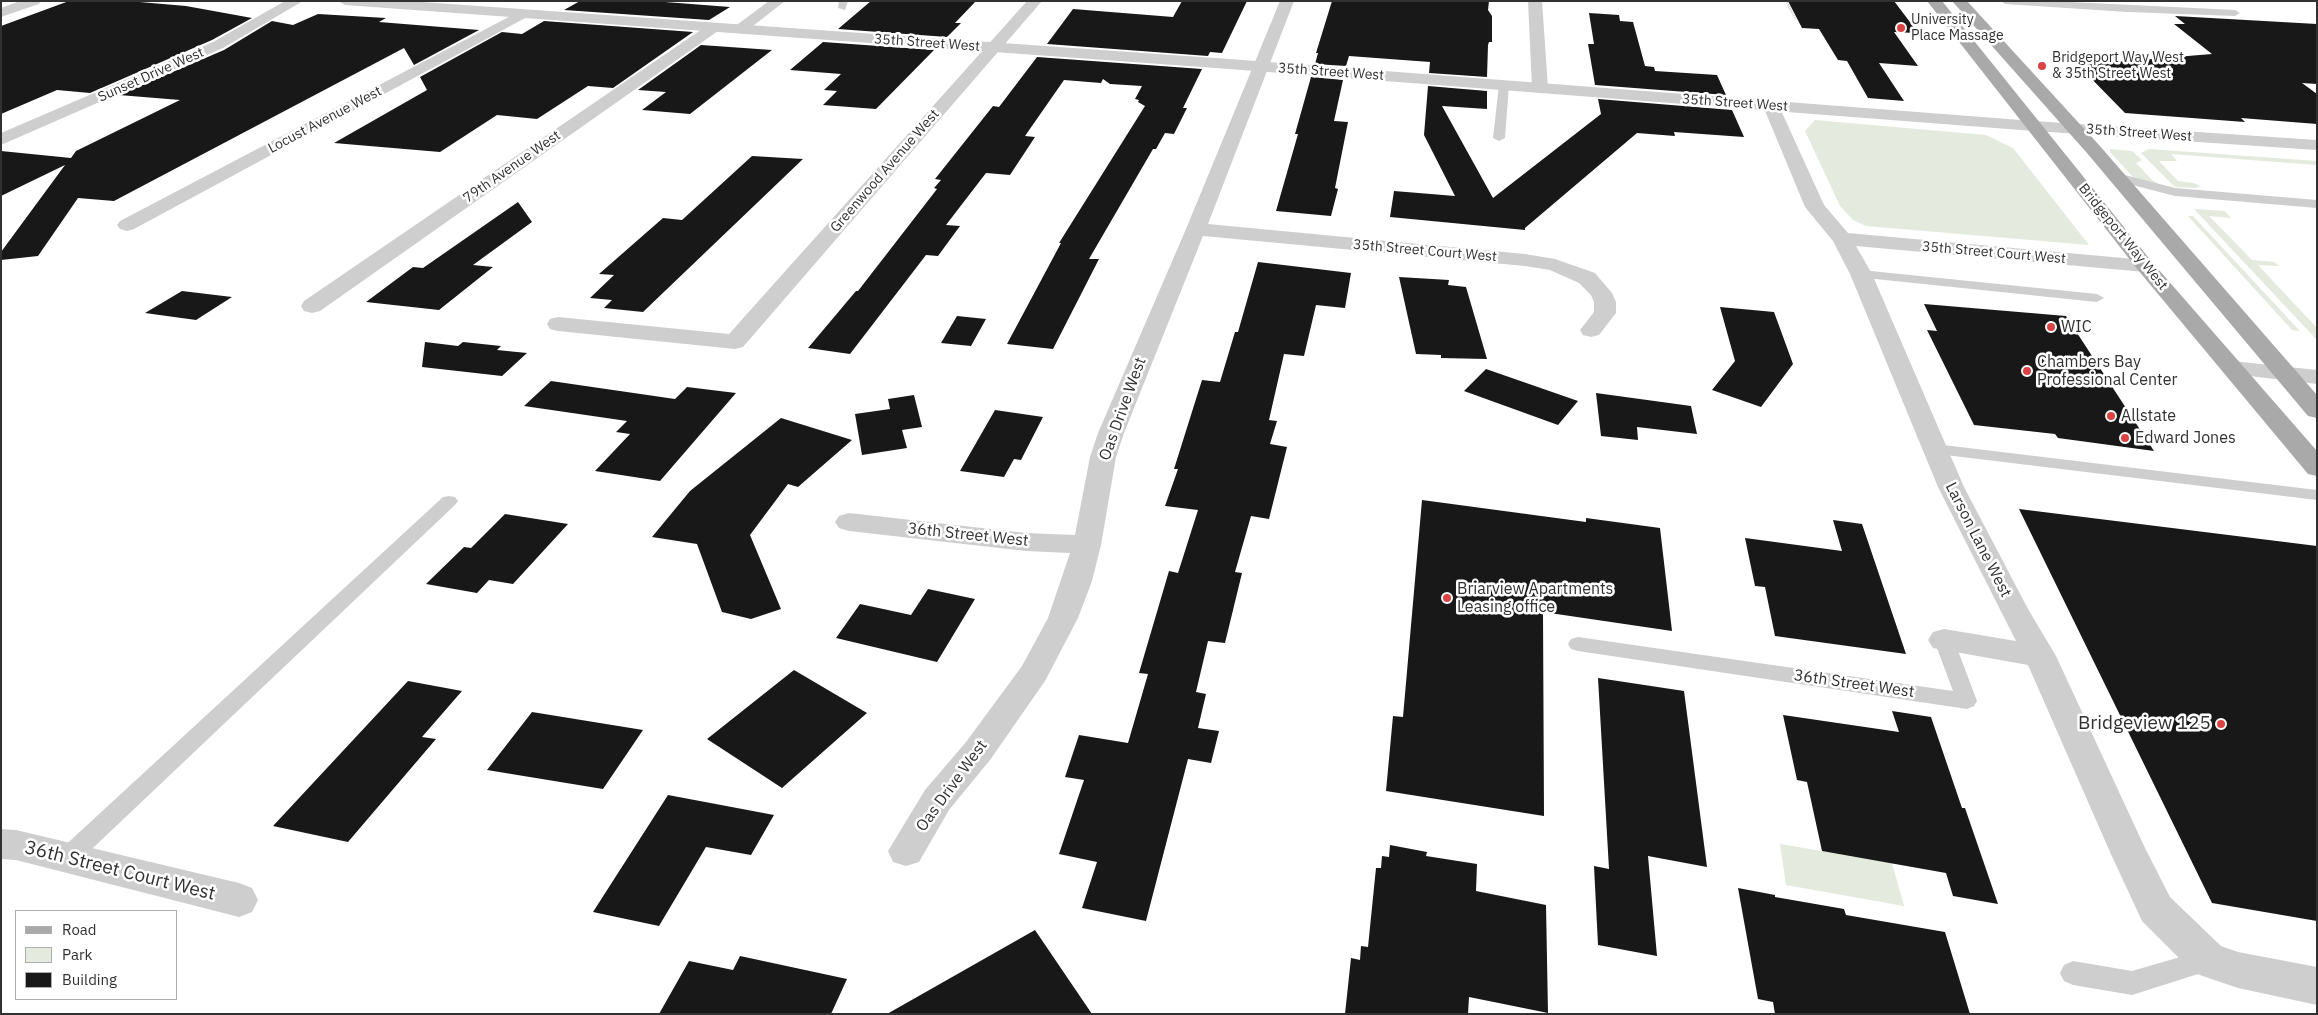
<!DOCTYPE html>
<html>
<head>
<meta charset="utf-8">
<style>
  body { margin:0 }
  #map { position:relative; width:2318px; height:1015px; overflow:hidden; background:#fff; font-family:"IBM Plex Sans",sans-serif }
  canvas { display:block }
  .frame { position:absolute; inset:0; border:2px solid #313131; pointer-events:none }
  .legend { position:absolute; left:15px; top:910px; width:162px; height:90px; box-sizing:border-box; background:#fff; border:1px solid #adadad; margin:0; padding:6px 9px; list-style:none; font-size:15px; color:#313131 }
  .legend li { display:flex; align-items:center; gap:10px; height:25px }
  .legend b { width:25px; border:1px solid #adadad }
</style>
</head>
<body>
<div id="map">
<canvas width="2318" height="1015"></canvas>
<div class="frame"></div>
<ul class="legend">
<li><b style="height:6px;background:#a9a9a9"></b>Road</li>
<li><b style="height:14px;background:#e4eade"></b>Park</li>
<li><b style="height:14px;background:#181818"></b>Building</li>
</ul>
</div>
<script>
const c = document.querySelector('canvas').getContext('2d');
c.lineJoin = 'round';
function paint(path, color) { c.fillStyle = color; c.fill(path, 'evenodd'); }
const poly = rows => new Path2D(rows.map(r => 'M' + r).join(''));
function stroke(path, color, width, dash) { c.strokeStyle = color; c.lineWidth = width; c.lineCap = dash ? 'butt' : 'round'; c.setLineDash(dash || []); c.stroke(path); }
function write(font, color, halo, rows, align = 'center') {
  c.font = font + ' "IBM Plex Sans",sans-serif'; c.lineWidth = 5; c.setLineDash([]); c.textBaseline = 'middle'; c.strokeStyle = halo; c.fillStyle = color; for (const [text, x, y, turn = 0] of rows) {
    c.save(); c.translate(x, y); c.rotate((+turn || 0) * Math.PI / 180); c.textAlign = isNaN(turn) ? turn : align; if (halo) c.strokeText(text, 0, 0); c.fillText(text, 0, 0); c.restore();
  }
}
paint(poly([
  [1815,120,1986,135,2013,148,2089,245,1866,226,1853,220,1840,206,1805,131],
  [2110,149,2132,151,2142,160,2136,163,2152,180,2164,187,2133,177,2110,152],
  [2149,149,2317,161,2317,165,2171,154,2177,161,2159,161,2178,181,2194,183,2200,186,2196,188,2175,187,2141,153],
  [2194,209,2225,211,2231,218,2209,216,2252,260,2274,262,2280,266,2258,265,2317,328,2317,340],
  [2188,216,2193,216,2300,331,2292,330],
  [1780,844,1892,863,1904,906,1786,885]
]), '#e4eade');
paint(poly([
  [69,1,128,1,186,6,252,18,212,40,90,93,57,90,1,114,1,26],
  [580,1,652,1,730,7,709,20,564,10],
  [871,1,976,1,955,23,961,23,947,37,838,29],
  [1182,1,1247,1,1222,53,1210,52,1208,56,1047,44,1073,9,1173,17],
  [1332,1,1489,1,1488,10,1492,16,1492,42,1489,42,1488,45,1487,77,1429,73,1430,62,1349,56,1346,66,1315,64,1318,53,1316,53],
  [1788,1,1894,1,1916,30,1913,30,1915,33,1894,32,1918,66,1879,63,1904,101,1868,98,1847,61,1838,60,1819,29,1802,28],
  [1589,13,1619,15,1620,21,1633,22,1645,66,1654,67,1655,71,1717,75,1726,95,1595,85,1588,44,1594,44],
  [318,14,386,18,379,22,479,30,414,65,404,48,114,201,78,198,38,256,1,260,1,252,65,165,1,196,1,151,71,158,76,151,180,100,119,95,224,50,272,21,293,25],
  [2175,16,2317,24,2317,84,2302,83,2317,94,2317,124,2241,118,2245,122,2125,113,2078,65,2212,54,2174,24,2185,24],
  [544,21,693,32,613,88,588,86,537,119,497,115,440,152,334,143,427,90,420,77,502,32,522,34],
  [823,42,934,50,876,109,823,105,837,91,824,90,841,74,790,70],
  [701,45,772,50,690,114,642,110,666,92,638,90],
  [1037,57,1202,69,1183,108,1187,108,1174,134,1165,133,1156,149,1153,149,1089,259,1099,259,1053,349,1007,344,1061,243,1059,243,1145,106,1138,102,1139,100,1135,99,1142,86,1110,84,1103,79,1101,83,1064,80,1025,136,1035,137,1010,175,986,173,946,225,960,226,938,256,926,255,850,354,808,348,856,291,858,291,937,189,934,188,941,180,935,179,993,106,999,107],
  [1311,77,1343,80,1334,121,1348,122,1335,188,1338,189,1331,216,1276,211,1298,134,1295,134],
  [1428,86,1487,91,1487,109,1442,106,1493,198,1601,114,1598,99,1732,110,1744,137,1674,132,1675,136,1637,133,1525,228,1525,230,1390,217,1394,191,1455,196,1424,135],
  [752,156,803,159,643,312,604,308,612,300,590,298,614,275,599,274,663,218,682,220],
  [518,202,532,222,473,265,493,267,439,310,366,302,413,267,423,268],
  [1258,262,1351,273,1345,308,1316,305,1304,356,1284,354,1269,420,1277,421,1270,444,1287,447,1269,519,1251,516,1235,572,1242,573,1225,643,1208,641,1196,692,1206,694,1198,728,1219,731,1211,763,1188,759,1146,921,1082,908,1097,862,1059,854,1084,780,1065,777,1079,735,1128,743,1148,674,1139,673,1169,571,1178,573,1198,510,1165,506,1178,469,1174,469,1202,380,1220,382,1235,332,1238,332],
  [1399,277,1449,280,1448,285,1466,287,1487,359,1441,358,1441,355,1416,354],
  [182,291,232,297,196,320,145,313],
  [1924,304,2066,316,2154,451,2058,438,2055,434,1974,425,1927,330,1937,331],
  [1720,307,1774,312,1793,364,1761,407,1712,390,1735,361],
  [957,316,986,319,971,346,941,343],
  [425,342,458,346,463,342,501,346,497,350,527,353,502,376,422,367],
  [1486,369,1578,401,1558,425,1464,391],
  [551,381,675,399,687,387,736,393,660,481,595,471,630,434,616,432,627,421,524,406],
  [1596,393,1691,406,1697,434,1637,427,1638,440,1601,436],
  [914,395,922,427,902,430,907,448,862,455,855,414,890,409,888,399],
  [995,410,1043,417,1021,460,1014,459,1004,477,960,471],
  [781,418,852,440,798,487,788,484,750,535,781,609,751,619,722,612,697,544,652,537,690,491],
  [1422,500,1586,522,1586,518,1660,528,1672,631,1543,612,1544,816,1386,791,1393,716,1403,717],
  [2019,509,2317,546,2317,921,2212,903],
  [505,514,568,524,513,584,489,580,477,593,426,584,464,547,471,548],
  [1833,520,1862,524,1906,654,1775,636,1765,587,1755,586,1745,538,1842,551],
  [928,589,975,599,937,662,836,638,860,604,911,615],
  [794,670,867,713,782,788,707,739],
  [1598,678,1684,691,1707,867,1648,856,1657,956,1598,945,1594,866,1609,869],
  [408,681,462,691,422,737,436,739,348,842,273,826],
  [1892,711,1931,717,1962,808,1965,808,1998,904,1953,896,1946,873,1822,851,1807,782,1797,780,1783,715,1899,732],
  [532,712,643,730,603,789,487,770],
  [668,795,774,815,751,855,706,847,659,926,593,912],
  [1390,845,1427,852,1426,856,1477,864,1476,891,1546,905,1548,1013,1469,997,1468,1014,1345,1014,1351,958,1360,960,1361,946,1368,947,1376,868,1381,868,1382,856,1389,857],
  [1738,888,1775,895,1775,897,1844,909,1846,915,1945,932,1970,1014,1775,1014,1773,1002,1758,999],
  [1035,930,1092,1014,887,1014],
  [740,956,847,979,831,1014,659,1014,689,961,733,970]
]), '#181818');
stroke(poly([
  [1786,1,1796,20]
]), '#cbcbcb', 2, [1, 1]);
paint(poly([
  [839,1,848,1,845,10,838,8,839,1],
  [2001,1,2050,1,2235,10,2240,13,2235,16,2128,12,2005,4,2001,1],
  [1504,82,1509,85,1505,138,1499,141,1493,138,1499,85,1504,82],
  [2117,173,2175,188,2317,200,2317,208,2175,196,2113,180,2111,177,2117,173],
  [1861,270,2097,294,2104,298,2097,302,1856,277,1854,274,1856,271,1861,270],
  [1935,444,2317,490,2317,500,1929,453,1927,449,1929,445,1935,444],
  [449,496,455,497,458,501,455,505,75,865,67,868,59,865,55,858,59,851,443,497,449,496],
  [1944,633,1951,635,1954,640,1977,701,1974,706,1967,709,1578,651,1571,649,1568,644,1571,639,1578,637,1953,691,1934,640,1937,635,1944,633],
  [2208,949,2217,952,2221,960,2217,968,2132,995,2073,985,2064,981,2060,973,2064,965,2073,961,2132,971,2208,949]
]), '#cecece');
paint(poly([
  [20,1,41,1,39,4,1,17,1,8,20,1],
  [769,1,785,1,744,33,734,33,732,30,734,27,769,1],
  [1027,1,1042,1,743,347,735,349,558,331,550,329,547,324,550,319,558,317,729,334,1027,1],
  [1280,1,1294,1,1208,224,1525,254,1555,259,1595,273,1612,293,1616,302,1616,313,1599,335,1591,337,1583,335,1580,330,1594,312,1594,302,1591,295,1579,283,1550,270,1525,266,1203,236,1124,433,1116,457,1101,545,1092,581,1078,618,1045,681,990,760,949,810,919,862,906,866,893,862,888,851,925,790,966,742,1022,666,1048,618,1070,553,1026,551,849,531,839,528,835,522,839,516,849,513,1026,533,1075,535,1090,457,1098,433,1186,229,1280,1],
  [1528,1,1542,1,1548,88,1546,91,1540,93,1534,91,1532,88,1528,1],
  [522,10,527,11,529,14,527,17,134,229,127,231,120,229,117,225,120,221,522,10],
  [713,24,718,25,720,28,718,31,320,311,312,313,304,311,301,306,304,301,708,25,713,24],
  [1771,101,1777,102,1779,106,1824,205,1848,233,2145,260,2152,262,2156,266,2152,270,2145,272,1856,246,1872,274,1964,487,2028,609,2056,656,2145,848,2170,897,2221,946,2238,952,2317,967,2317,1005,2238,988,2194,973,2142,921,2110,852,2028,665,1933,648,1928,640,1933,632,1944,629,2016,641,1938,487,1850,274,1833,241,1805,207,1763,106,1765,102,1771,101],
  [2232,361,2317,370,2317,384,2224,373,2220,368,2224,363,2232,361],
  [1,829,16,830,239,883,252,888,258,900,252,912,239,917,16,860,1,859,1,829]
]), '#cecece');
paint(poly([
  [285,1,303,1,223,48,1,145,1,133,213,42,285,1],
  [338,1,408,1,1229,59,2034,121,2317,140,2317,150,2034,131,1229,69,345,5,338,1]
]), '#cecece');
paint(poly([
  [1927,1,1942,1,2152,262,2317,451,2317,476,2308,474,2138,270,1927,1],
  [1952,1,1967,1,2099,145,2317,395,2317,418,2308,416,2087,153,1952,1]
]), '#a9a9a9');
for (const [x, y, r, color] of [
  [1901,28,5,"#d94344"],
  [2042,66,5,"#d94344"],
  [2051,327,5,"#d94344"],
  [2027,371,5,"#d94344"],
  [2111,416,5,"#d94344"],
  [2125,438,5,"#d94344"],
  [1447,598,5,"#d94344"],
  [2221,724,5,"#d94344"]
]) { const dot = new Path2D(); dot.arc(x, y, r, 0, 2 * Math.PI); c.fillStyle = color; c.fill(dot); stroke(dot, '#fff', 2); }
write('14px', '#313131', '#fff', [
  ["University",1911,20],
  ["Place Massage",1911,36],
  ["Bridgeport Way West",2052,58],
  ["& 35th Street West",2052,74]
], 'left');
write('14px', '#313131', '#fff', [
  ["35th Street West",927,43,4],
  ["35th Street West",1331,72,4],
  ["Sunset Drive West",151,75,-24],
  ["35th Street West",1735,103,4],
  ["Locust Avenue West",325,120,-28],
  ["35th Street West",2139,133,4],
  ["79th Avenue West",512,167,-35],
  ["Greenwood Avenue West",885,171,-49],
  ["Bridgeport Way West",2123,237,51],
  ["35th Street Court West",1425,251,5],
  ["35th Street Court West",1994,253,5]
]);
write('16px', '#313131', '#fff', [
  ["WIC",2061,327],
  ["Chambers Bay",2037,362],
  ["Professional Center",2037,380],
  ["Allstate",2121,416],
  ["Edward Jones",2135,438],
  ["Briarview Apartments",1457,589],
  ["Leasing office",1457,607]
], 'left');
write('16px', '#313131', '#fff', [
  ["Oas Drive West",1123,409,-70],
  ["36th Street West",968,535,6],
  ["Larson Lane West",1978,540,63],
  ["36th Street West",1854,684,8],
  ["Oas Drive West",952,786,-54]
]);
write('19px', '#313131', '#fff', [
  ["Bridgeview 125",2211,724]
], 'right');
write('19px', '#313131', '#fff', [
  ["36th Street Court West",120,871,14]
]);
</script>
</body>
</html>
